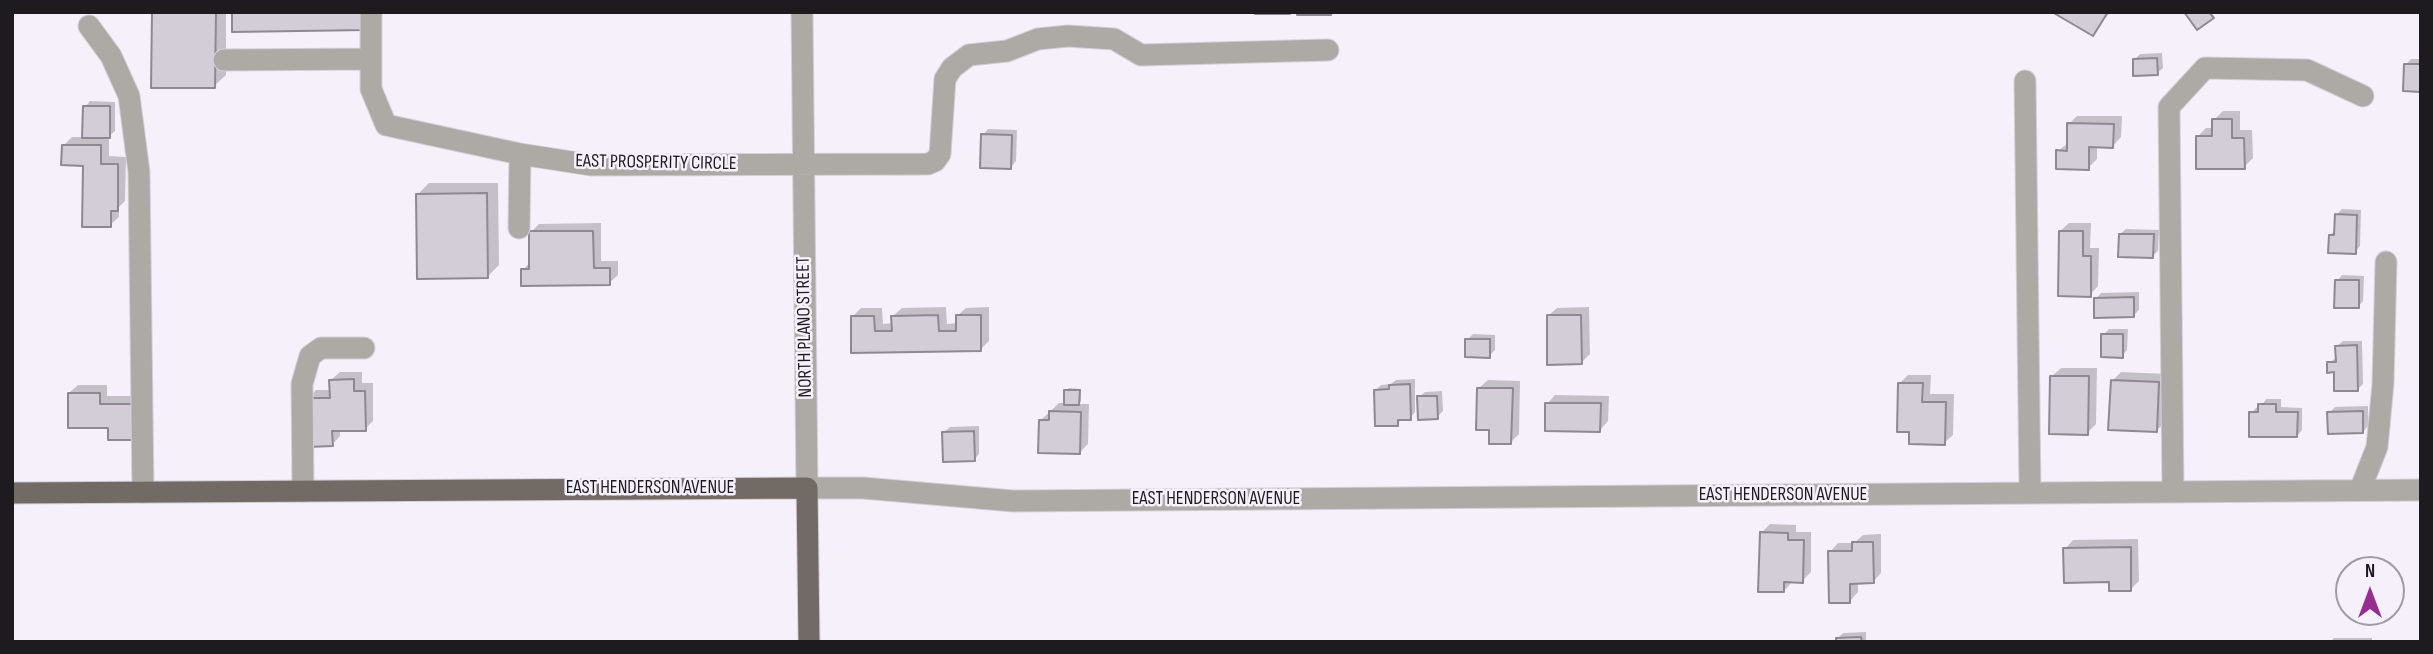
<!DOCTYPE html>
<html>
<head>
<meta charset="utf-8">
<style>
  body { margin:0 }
  #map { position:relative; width:2433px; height:654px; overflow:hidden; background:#f6f0fb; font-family:"Sofia Sans Condensed",sans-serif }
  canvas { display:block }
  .frame { position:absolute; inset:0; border:14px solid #1d1b1f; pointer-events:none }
  .north { position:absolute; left:2335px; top:556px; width:70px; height:70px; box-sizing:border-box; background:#f6f0fb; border:2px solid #9f9ba3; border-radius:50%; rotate:0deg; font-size:19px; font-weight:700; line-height:28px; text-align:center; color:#1d1b1f }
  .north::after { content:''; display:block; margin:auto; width:24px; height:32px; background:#962e91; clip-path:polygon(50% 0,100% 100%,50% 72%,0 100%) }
</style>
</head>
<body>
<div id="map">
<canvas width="2433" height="654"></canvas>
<div class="frame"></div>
<div class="north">N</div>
</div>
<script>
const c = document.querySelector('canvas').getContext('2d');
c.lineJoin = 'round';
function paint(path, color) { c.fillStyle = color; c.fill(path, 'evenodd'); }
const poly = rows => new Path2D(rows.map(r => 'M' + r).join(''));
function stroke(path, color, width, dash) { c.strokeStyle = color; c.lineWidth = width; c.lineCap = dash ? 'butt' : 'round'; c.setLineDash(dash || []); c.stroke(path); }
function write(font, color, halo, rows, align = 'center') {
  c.font = font + ' "Sofia Sans Condensed",sans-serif'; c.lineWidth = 5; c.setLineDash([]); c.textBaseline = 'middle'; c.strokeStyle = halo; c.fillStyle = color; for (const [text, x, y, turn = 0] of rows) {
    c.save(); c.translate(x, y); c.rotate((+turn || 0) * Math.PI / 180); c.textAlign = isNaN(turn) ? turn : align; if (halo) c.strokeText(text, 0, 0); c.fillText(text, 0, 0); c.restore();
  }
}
paint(poly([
  [153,12,226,12,226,75,214,86],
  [2056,12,2110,12,2093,34],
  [2162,53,2163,68,2157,73,2135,59,2140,54],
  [2411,59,2421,59,2419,90,2406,64],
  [90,101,115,102,115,131,109,136,109,156,126,157,125,201,119,207,119,217,110,225,84,164,63,146,72,137,84,137,85,107],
  [2223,111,2240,111,2240,130,2252,130,2253,158,2244,167,2197,137,2206,128,2214,128,2214,120],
  [2077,116,2122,116,2121,137,2113,146,2097,146,2097,159,2088,168,2058,151,2068,143,2069,124],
  [988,129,1017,130,1016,161,1011,167,983,135],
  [429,183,498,183,499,265,487,277,418,194],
  [2342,209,2361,210,2360,246,2355,252,2330,235,2336,230,2336,215],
  [601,223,601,261,618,261,618,275,609,283,523,270,531,261,531,232,539,224],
  [2069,223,2091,223,2090,248,2099,248,2098,286,2090,295,2060,231],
  [2126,229,2159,230,2158,251,2152,256,2120,234],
  [2342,275,2364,276,2363,301,2358,307,2337,281],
  [2139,292,2139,310,2134,315,2096,299,2101,293],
  [946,307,947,324,958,323,957,316,966,308,989,307,989,341,981,349,853,351,852,317,861,308,882,308,883,324,893,323,893,316,902,308],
  [1589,307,1590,354,1581,363,1548,316,1557,308],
  [2109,329,2128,329,2127,350,2122,356,2103,335],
  [1473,334,1495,335,1495,350,1489,356,1467,340],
  [2343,341,2362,341,2363,384,2358,389,2329,363,2337,357,2337,346],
  [2061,368,2097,368,2096,424,2087,433,2052,376],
  [340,372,362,372,362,383,373,383,373,421,365,429,340,429,340,436,332,445,308,399,316,390,331,390,331,380],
  [2121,372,2167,374,2165,422,2156,431,2112,381],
  [1908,375,1931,375,1930,394,1954,394,1953,435,1944,443,1911,430,1900,383],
  [1415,379,1415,412,1410,418,1403,418,1397,424,1376,390,1381,385,1391,384,1396,380],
  [1488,380,1520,381,1519,434,1510,443,1491,429,1479,388],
  [78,385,107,385,107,396,141,396,110,426,69,393],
  [1069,388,1081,389,1081,401,1078,404,1089,404,1088,444,1080,452,1041,420,1059,403,1066,403,1066,390],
  [1442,391,1443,411,1437,417,1419,397,1425,392],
  [1555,395,1609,396,1608,421,1600,430,1547,404],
  [2266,399,2281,399,2281,407,2302,408,2302,430,2297,436,2251,413,2256,408,2260,408],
  [2368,406,2368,426,2363,432,2329,413,2335,407],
  [979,426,979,454,974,460,944,432,950,427],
  [1770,524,1796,525,1796,532,1811,532,1811,572,1802,581,1792,582,1784,591,1761,533],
  [1881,534,1881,573,1873,582,1858,582,1858,592,1850,601,1830,552,1838,543,1854,543,1863,535],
  [2138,539,2139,581,2131,589,2110,580,2065,549,2073,540],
  [1866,632,1866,642,1838,642,1838,638,1843,633],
  [2334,638,2372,638,2372,642,2330,642]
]), '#0003');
const building = poly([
  [152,12,216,12,215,88,151,88,152,12],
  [232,12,365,12,366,30,232,32,232,12],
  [1255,12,1290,12,1290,14,1255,14,1255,12],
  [1297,12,1332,12,1331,15,1297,15,1297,12],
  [2052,12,2108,12,2093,36,2052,12],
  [2184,12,2209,12,2214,18,2197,30,2184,12],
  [2157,58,2158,75,2133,76,2133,59,2157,58],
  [2404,64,2420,64,2420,92,2403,91,2404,64],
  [83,106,110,106,110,138,82,138,83,106],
  [2212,119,2232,119,2232,138,2244,138,2245,169,2196,169,2196,136,2212,136,2212,119],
  [2067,123,2114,124,2113,148,2089,147,2089,170,2056,169,2056,150,2067,151,2067,123],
  [981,134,1012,135,1011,169,980,168,981,134],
  [62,145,101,145,101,164,118,164,118,211,111,211,111,227,82,227,83,166,61,165,62,145],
  [487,193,488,278,417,279,416,194,487,193],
  [2335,214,2357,215,2356,254,2328,253,2329,235,2334,235,2335,214],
  [529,231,593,231,594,268,610,268,610,285,521,286,521,269,529,269,529,231],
  [2059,231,2083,231,2083,256,2091,256,2091,297,2058,296,2059,231],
  [2119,234,2154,234,2153,258,2118,257,2119,234],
  [2335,280,2359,280,2359,308,2334,308,2335,280],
  [2134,297,2134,317,2094,318,2094,298,2134,297],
  [938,315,939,331,956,331,956,315,981,315,981,351,851,353,851,316,874,316,875,331,892,331,891,316,938,315],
  [1547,315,1581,315,1582,364,1547,365,1547,315],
  [2101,334,2123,334,2123,358,2101,357,2101,334],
  [1465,339,1490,339,1490,358,1465,357,1465,339],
  [2357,345,2358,391,2334,391,2334,372,2327,373,2327,362,2336,362,2335,346,2357,345],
  [2050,376,2089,376,2088,435,2049,434,2050,376],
  [354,379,354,391,365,391,366,431,332,431,333,446,307,447,306,398,330,398,329,380,354,379],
  [2111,380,2159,382,2157,432,2108,430,2111,380],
  [1898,383,1923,383,1922,402,1946,402,1945,445,1909,444,1909,432,1897,432,1898,383],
  [1410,384,1411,420,1398,420,1398,426,1375,426,1374,390,1389,389,1389,385,1410,384],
  [1477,388,1513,388,1511,444,1489,444,1489,430,1476,430,1477,388],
  [1064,390,1080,390,1079,405,1064,405,1064,390],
  [68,393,100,393,100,404,134,404,134,440,108,440,108,428,68,428,68,393],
  [1417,396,1437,396,1438,419,1418,420,1417,396],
  [1545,403,1601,403,1600,432,1545,431,1545,403],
  [2258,404,2276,404,2276,412,2298,412,2297,437,2249,437,2249,412,2258,412,2258,404],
  [1049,411,1081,412,1080,454,1038,453,1039,420,1049,420,1049,411],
  [2363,411,2363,433,2328,434,2327,412,2363,411],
  [974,431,975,461,943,462,942,432,974,431],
  [1760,532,1788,533,1788,540,1804,540,1803,583,1784,582,1784,592,1758,592,1760,532],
  [1852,542,1873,542,1874,583,1850,584,1850,603,1829,603,1828,551,1852,551,1852,542],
  [2131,547,2131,591,2109,591,2109,582,2064,583,2063,548,2131,547],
  [1861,637,1862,642,1836,642,1836,638,1861,637]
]);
paint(building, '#d2cdd7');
stroke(building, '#8d8892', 2);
const minor = poly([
  [371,12,371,89,386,125,520,154,591,165,928,164,935,161,940,154,945,79,952,68,969,55,1007,51,1038,39,1068,36,1114,39,1141,55,1328,50],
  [802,12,807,488,863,488,1013,501,2421,490],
  [89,26,111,56,129,96,139,172,143,492],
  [224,60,371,59],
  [2025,81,2030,493],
  [519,228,520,154],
  [2360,490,2377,447,2383,384,2386,262],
  [303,491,302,384,310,356,321,348,364,348],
  [2173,492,2169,107,2205,68,2307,70,2363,96]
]);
const major = poly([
  [12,493,807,488,809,642]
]);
stroke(minor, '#d3ced8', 23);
stroke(major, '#d3ced8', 23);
stroke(minor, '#ada9a5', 21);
stroke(major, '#726b65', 21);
write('19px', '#1d1b1f', '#f6f0fb', [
  ["EAST PROSPERITY CIRCLE",656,163,1],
  ["NORTH PLANO STREET",805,327,-91],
  ["EAST HENDERSON AVENUE",650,488],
  ["EAST HENDERSON AVENUE",1783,495],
  ["EAST HENDERSON AVENUE",1216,499]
]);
</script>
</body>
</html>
